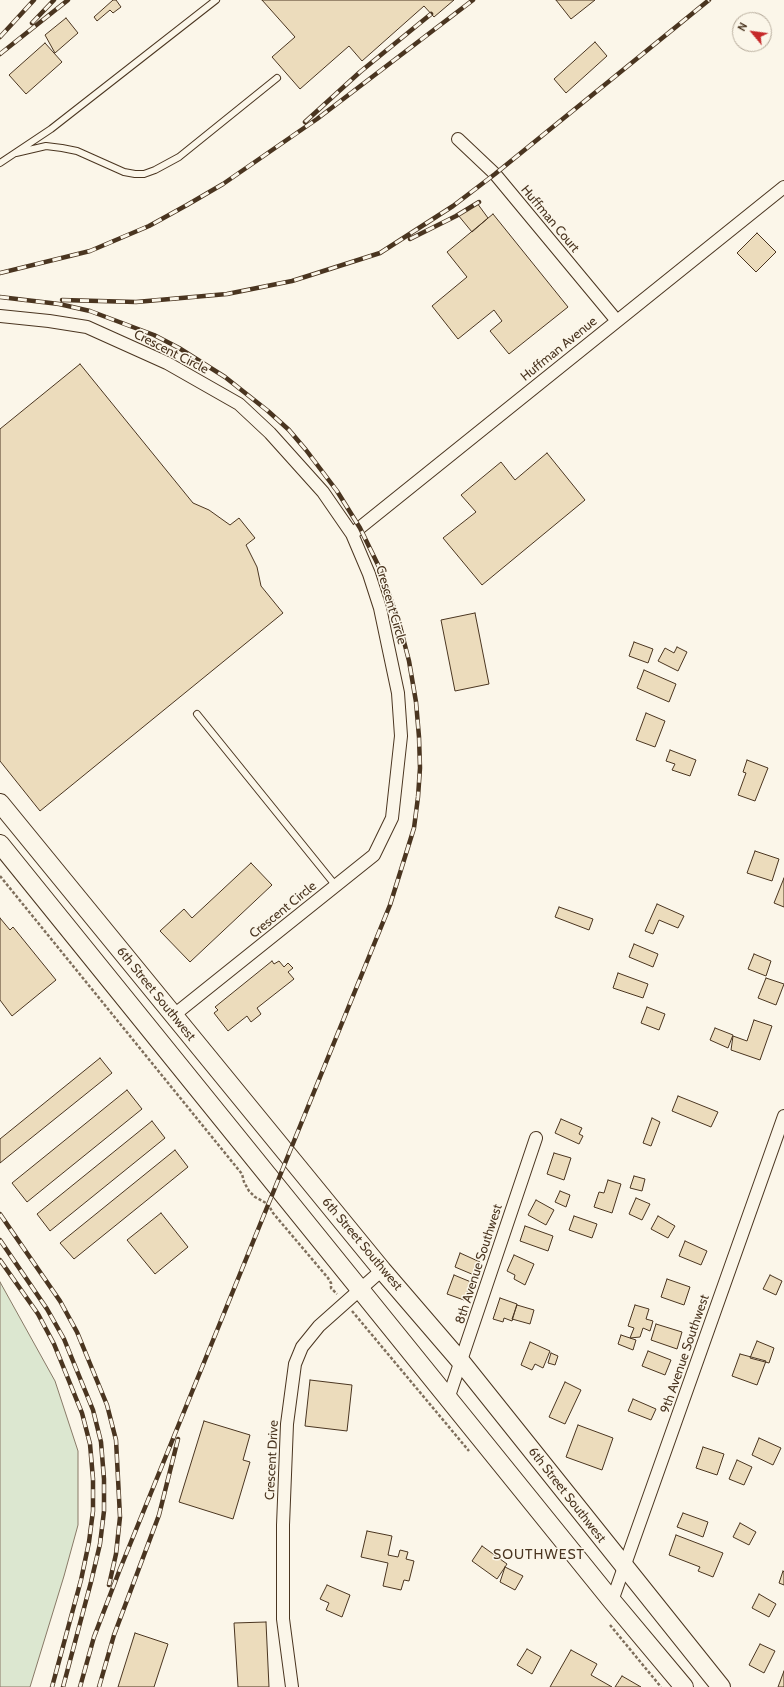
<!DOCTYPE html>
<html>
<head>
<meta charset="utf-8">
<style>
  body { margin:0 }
  #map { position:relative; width:784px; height:1687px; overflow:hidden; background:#fbf6e9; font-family:Cabin,sans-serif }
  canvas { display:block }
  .north { position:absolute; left:732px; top:12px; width:40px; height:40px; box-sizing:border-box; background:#fbf6e9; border:1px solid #b4a999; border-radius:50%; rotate:299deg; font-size:11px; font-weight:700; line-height:16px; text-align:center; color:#4a3520 }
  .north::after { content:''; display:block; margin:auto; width:14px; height:18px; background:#c62828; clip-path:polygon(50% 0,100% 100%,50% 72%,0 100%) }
</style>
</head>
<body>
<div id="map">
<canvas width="784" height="1687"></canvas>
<div class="north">N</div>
</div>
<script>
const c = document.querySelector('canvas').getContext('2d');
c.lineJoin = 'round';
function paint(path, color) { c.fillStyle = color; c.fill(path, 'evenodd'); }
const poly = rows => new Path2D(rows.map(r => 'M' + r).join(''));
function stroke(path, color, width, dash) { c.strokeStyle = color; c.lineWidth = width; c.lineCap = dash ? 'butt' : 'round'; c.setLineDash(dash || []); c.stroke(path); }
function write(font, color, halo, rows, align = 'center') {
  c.font = font + ' Cabin,sans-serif'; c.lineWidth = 3; c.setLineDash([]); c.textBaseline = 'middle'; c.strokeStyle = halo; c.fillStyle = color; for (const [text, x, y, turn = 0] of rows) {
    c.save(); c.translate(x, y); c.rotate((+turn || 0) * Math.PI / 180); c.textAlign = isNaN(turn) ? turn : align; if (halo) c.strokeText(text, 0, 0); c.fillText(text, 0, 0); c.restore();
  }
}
const green = poly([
  [0,1282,55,1381,78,1451,78,1525,64,1576,30,1687,0,1687,0,1282]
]);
paint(green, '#dce7d0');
stroke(green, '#887966', 1);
const building = poly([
  [113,0,116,0,121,7,113,13,110,10,97,21,94,17,113,0],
  [262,0,454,0,434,17,424,6,362,61,349,46,300,89,272,57,295,37,262,0],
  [556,0,595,0,571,19,556,0],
  [66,18,78,33,55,53,45,35,66,18],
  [595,42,607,56,566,93,554,79,595,42],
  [45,43,62,62,26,94,9,75,45,43],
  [477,203,488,218,472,232,458,215,477,203],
  [493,214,568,307,509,354,490,331,502,321,494,310,458,339,432,306,467,277,447,252,493,214],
  [757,233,776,252,756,272,737,253,757,233],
  [80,364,193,503,209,510,230,525,239,518,255,538,246,545,257,567,261,586,283,613,40,811,0,761,0,429,80,364],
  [547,453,585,500,482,585,443,538,476,512,461,495,501,462,515,480,547,453],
  [475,613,489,684,455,691,441,620,475,613],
  [634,642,653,649,648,663,629,656,634,642],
  [677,647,687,652,678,671,658,661,665,648,674,653,677,647],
  [644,670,676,684,669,702,637,688,644,670],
  [646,713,665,721,655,747,636,740,646,713],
  [670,750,696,760,690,776,672,770,675,764,666,761,670,750],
  [747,760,768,768,755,801,738,795,746,773,743,772,747,760],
  [755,851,779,859,772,881,747,873,755,851],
  [251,863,272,885,190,962,160,931,184,909,192,918,251,863],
  [784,878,784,907,774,903,784,878],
  [657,904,684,916,678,928,659,920,653,934,645,931,657,904],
  [559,907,593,919,589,930,555,917,559,907],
  [0,918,10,930,13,927,56,980,12,1016,0,1000,0,918],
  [634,944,658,954,653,967,629,957,634,944],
  [754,954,771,961,766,976,748,969,754,954],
  [272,961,274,964,279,961,284,967,288,963,293,968,288,972,294,979,257,1008,261,1014,251,1022,247,1016,228,1031,214,1013,218,1010,215,1007,272,961],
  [618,973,648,984,643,998,613,988,618,973],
  [766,978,784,984,776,1005,758,998,766,978],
  [647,1007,665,1014,659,1030,641,1023,647,1007],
  [754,1020,772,1026,760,1060,731,1050,733,1036,747,1041,754,1020],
  [715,1028,733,1035,728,1048,710,1040,715,1028],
  [100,1058,112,1073,0,1163,0,1139,100,1058],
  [127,1090,142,1109,27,1202,12,1183,127,1090],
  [678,1096,718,1112,711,1127,672,1111,678,1096],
  [652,1118,660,1122,651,1146,643,1143,652,1118],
  [561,1119,582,1128,579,1134,583,1136,579,1144,555,1133,561,1119],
  [152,1121,165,1138,50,1231,37,1214,152,1121],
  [175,1150,188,1167,74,1259,60,1243,175,1150],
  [554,1153,571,1158,564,1180,547,1174,554,1153],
  [634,1176,645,1179,642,1191,630,1188,634,1176],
  [608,1180,621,1184,612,1213,594,1207,599,1192,604,1193,608,1180],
  [560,1191,570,1195,566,1207,555,1202,560,1191],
  [636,1198,650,1204,642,1220,629,1214,636,1198],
  [536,1200,554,1210,546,1225,528,1215,536,1200],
  [161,1213,188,1247,155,1274,127,1240,161,1213],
  [574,1216,597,1224,592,1238,569,1230,574,1216],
  [658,1216,675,1226,668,1238,651,1229,658,1216],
  [525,1226,553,1236,548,1251,520,1241,525,1226],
  [685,1241,707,1251,701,1265,679,1256,685,1241],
  [460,1253,480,1262,474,1275,455,1267,460,1253],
  [514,1255,534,1264,525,1285,514,1279,515,1275,507,1271,514,1255],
  [454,1275,471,1282,464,1300,447,1294,454,1275],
  [770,1275,782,1281,776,1295,763,1289,770,1275],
  [667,1279,690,1287,684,1305,661,1297,667,1279],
  [500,1298,517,1304,512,1321,504,1318,503,1322,493,1319,500,1298],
  [517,1305,534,1310,530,1324,512,1319,517,1305],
  [635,1305,649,1309,646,1319,653,1321,650,1331,643,1328,640,1337,630,1338,634,1328,628,1326,635,1305],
  [656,1324,682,1332,677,1349,651,1340,656,1324],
  [621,1335,636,1340,633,1350,618,1344,621,1335],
  [757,1341,774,1348,769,1363,750,1358,757,1341],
  [530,1342,550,1351,543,1368,535,1364,532,1370,521,1365,530,1342],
  [648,1351,671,1360,665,1375,642,1366,648,1351],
  [551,1353,558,1356,555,1365,548,1363,551,1353],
  [740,1354,766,1361,757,1385,732,1376,740,1354],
  [310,1380,352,1385,347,1431,305,1426,310,1380],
  [565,1382,581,1390,565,1424,549,1417,565,1382],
  [633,1399,656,1409,651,1420,628,1411,633,1399],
  [204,1421,250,1435,243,1460,250,1462,233,1519,179,1502,204,1421],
  [578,1425,613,1438,602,1470,566,1457,578,1425],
  [759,1438,781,1448,773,1465,752,1455,759,1438],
  [703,1447,724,1454,717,1475,696,1468,703,1447],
  [737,1460,752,1467,744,1485,729,1479,737,1460],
  [683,1513,708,1522,703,1537,677,1527,683,1513],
  [740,1523,756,1532,749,1545,733,1537,740,1523],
  [367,1531,392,1536,388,1555,398,1557,400,1550,408,1552,406,1559,414,1561,409,1581,404,1580,401,1590,383,1586,388,1563,361,1557,367,1531],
  [676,1535,723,1553,713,1577,698,1571,700,1567,669,1555,676,1535],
  [482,1546,507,1564,497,1579,472,1561,482,1546],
  [505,1567,523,1576,515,1590,500,1582,505,1567],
  [783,1571,784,1572,784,1585,779,1583,783,1571],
  [327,1585,350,1595,342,1617,326,1610,329,1603,320,1599,327,1585],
  [759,1594,776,1604,769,1617,752,1608,759,1594],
  [266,1622,269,1687,238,1687,234,1623,266,1622],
  [135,1633,168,1644,154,1687,118,1687,135,1633],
  [760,1644,775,1651,764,1673,749,1665,760,1644],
  [527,1649,541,1657,532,1674,517,1665,527,1649],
  [571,1650,597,1664,591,1675,612,1687,550,1687,571,1650],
  [784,1671,784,1687,778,1687,784,1671],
  [622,1676,641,1687,615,1687,622,1676]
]);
paint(building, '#ecdcbc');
stroke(building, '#4a3520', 1);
const lane = poly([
  [16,153,46,146,62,148,77,151,124,172,135,174,144,174,155,170,179,157,277,78],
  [0,163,51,129,216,0],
  [197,714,336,886]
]);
const street = poly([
  [458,139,495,174,617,321],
  [0,316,49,321,87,327,167,363,239,404,270,433,323,492,352,534,369,574,380,608,398,693,401,736,392,818,374,855,174,1015],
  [352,534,784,187],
  [448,1399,536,1138],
  [612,1601,784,1116],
  [292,1687,283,1619,283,1525,287,1424,295,1364,302,1347,319,1326,382,1270]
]);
const primary = poly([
  [0,803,382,1270,462,1363,721,1687],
  [0,844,612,1601,684,1687]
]);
stroke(lane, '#4a3520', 8);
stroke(street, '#4a3520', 14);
stroke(primary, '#4a3520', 20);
stroke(poly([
  [0,876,242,1174,244,1182,249,1191,255,1197,268,1204,273,1213,328,1278,331,1283,331,1288,337,1294],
  [352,1311,469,1451],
  [610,1625,661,1687]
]), '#7f6f5c', 2.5, [3, 2]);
stroke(lane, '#fbf6e9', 6);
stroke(street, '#fbf6e9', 12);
stroke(primary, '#fbf6e9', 18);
const rail = poly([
  [32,23,54,0],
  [0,37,34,0],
  [0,54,68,0],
  [305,122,360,72,431,14],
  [410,239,456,216,479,202],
  [0,273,90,251,149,226,187,205,223,184,317,119,473,0],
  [0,297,59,304,90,311,154,335,179,348,225,377,268,411,289,430,306,450,337,491,360,528,381,571,400,626,409,661,416,702,419,737,420,768,418,797,414,828,390,905,120,1569,94,1637,80,1687],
  [62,300,136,302,227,294,292,281,380,253,453,206,495,174,709,0],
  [0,1214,60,1301,77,1332,107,1405,116,1440,120,1517,116,1554,109,1585],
  [0,1240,47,1309,64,1339,93,1410,101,1442,104,1479,104,1511,100,1544,91,1582,63,1687],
  [0,1260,38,1314,54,1344,82,1413,90,1444,93,1479,93,1511,89,1542,81,1580,52,1687],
  [99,1687,114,1635,159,1515,178,1439]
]);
stroke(rail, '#4a3520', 4.5);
stroke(rail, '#fbf6e9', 3, [9]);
write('13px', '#4a3520', '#fbf6e9', [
  ["Huffman Court",550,219,50],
  ["Huffman Avenue",559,349,-39],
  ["Crescent Circle",171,352,27],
  ["Crescent Circle",391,605,74],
  ["Crescent Circle",283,910,-39],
  ["6th Street Southwest",156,994,51],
  ["6th Street Southwest",362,1244,50],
  ["8th Avenue Southwest",479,1264,-72],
  ["9th Avenue Southwest",685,1354,-71],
  ["Crescent Drive",272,1460,-87],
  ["6th Street Southwest",567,1495,52]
]);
c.letterSpacing = '1px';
write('14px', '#4a3520', '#fbf6e9', [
  ["SOUTHWEST",539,1555]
]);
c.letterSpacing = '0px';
</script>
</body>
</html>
